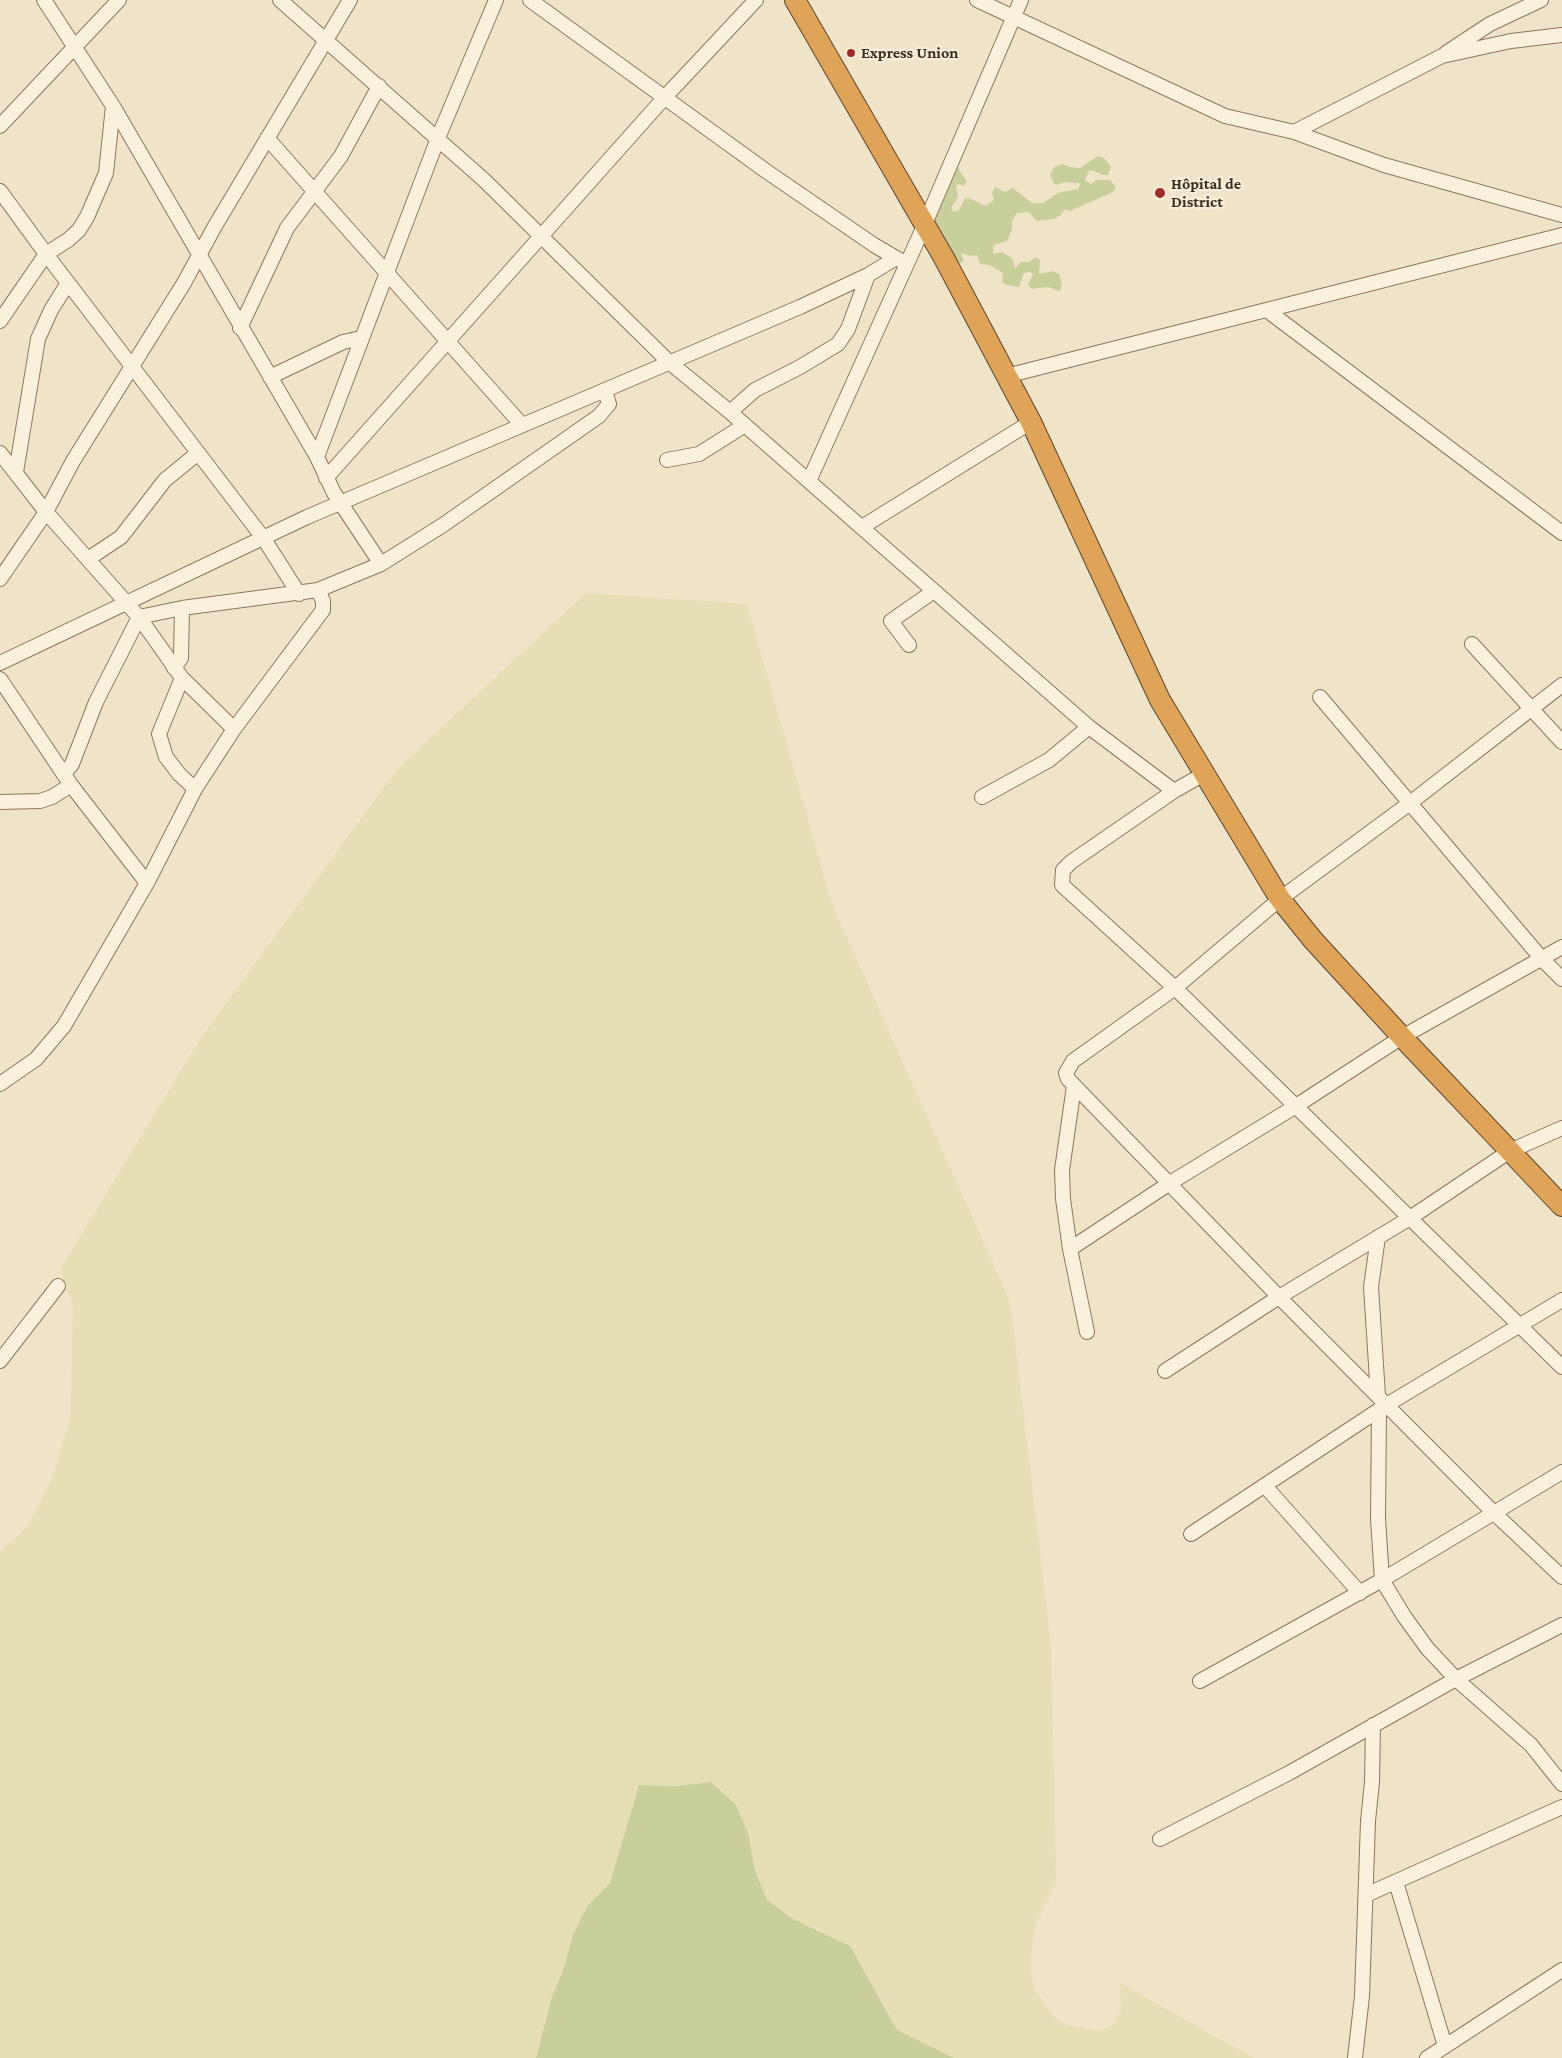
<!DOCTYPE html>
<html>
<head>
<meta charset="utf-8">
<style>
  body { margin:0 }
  canvas { display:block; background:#f0e4c8 }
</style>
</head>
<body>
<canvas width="1562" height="2058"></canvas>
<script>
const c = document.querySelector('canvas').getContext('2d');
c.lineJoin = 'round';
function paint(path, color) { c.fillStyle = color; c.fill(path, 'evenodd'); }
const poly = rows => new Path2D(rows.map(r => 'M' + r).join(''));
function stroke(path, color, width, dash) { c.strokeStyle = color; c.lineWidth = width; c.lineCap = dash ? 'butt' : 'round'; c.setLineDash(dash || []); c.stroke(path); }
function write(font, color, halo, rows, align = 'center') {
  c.font = font + ' "Crimson Pro",serif'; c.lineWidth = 4.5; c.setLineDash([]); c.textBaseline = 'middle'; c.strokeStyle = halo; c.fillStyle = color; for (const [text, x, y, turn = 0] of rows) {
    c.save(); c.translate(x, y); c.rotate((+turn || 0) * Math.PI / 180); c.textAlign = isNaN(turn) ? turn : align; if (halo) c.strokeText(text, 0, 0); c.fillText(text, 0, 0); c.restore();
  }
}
paint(poly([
  [586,593,747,604,832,904,1010,1301,1051,1643,1056,1883,1037,1921,1031,1955,1031,1973,1034,1988,1052,2015,1066,2025,1099,2031,1114,2024,1121,2009,1120,1983,1254,2058,954,2058,897,2030,881,1999,821,1931,793,1919,767,1900,754,1868,749,1836,711,1782,677,1786,639,1785,610,1883,588,1905,552,1997,536,2058,0,2058,0,1552,27,1527,51,1481,70,1420,73,1307,60,1270,202,1036,398,768]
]), '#e6deb5');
paint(poly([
  [1098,156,1104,158,1111,166,1108,175,1103,175,1091,170,1088,172,1085,180,1091,184,1097,180,1110,180,1116,187,1113,192,1070,211,1065,209,1061,215,1054,219,1037,221,1029,212,1017,213,1012,221,1012,229,1007,241,994,245,993,249,993,254,1002,252,1012,258,1015,268,1021,262,1029,262,1036,257,1040,260,1039,274,1053,271,1059,274,1062,284,1060,291,1047,287,1032,289,1028,285,1033,274,1030,272,1024,273,1019,287,1007,285,1002,282,1003,273,989,265,980,264,977,255,971,256,961,253,964,261,956,265,924,227,956,165,967,182,964,186,958,184,956,186,958,197,951,208,954,212,959,210,965,198,969,198,986,206,994,200,992,193,995,187,1005,192,1013,188,1032,203,1043,203,1058,193,1078,189,1080,185,1079,183,1065,182,1055,185,1050,175,1054,167,1062,164,1070,167,1080,168],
  [711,1782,736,1805,749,1836,754,1868,767,1900,793,1919,850,1946,897,2030,954,2058,536,2058,552,1997,564,1967,573,1935,588,1905,610,1883,639,1785,677,1786]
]), '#c9cf9b');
const minor = poly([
  [44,0,113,106,317,457,334,493,381,564],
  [280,0,484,180,669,362,730,412,1089,727,1174,791],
  [530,0,766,171,874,245,896,258],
  [977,0,1225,116,1294,132,1384,165,1562,215],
  [1446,53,1490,24,1541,0],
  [0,126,119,0],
  [1294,132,1442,56,1511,41,1562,35],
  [267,138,522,425],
  [0,191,46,254,264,539,299,594],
  [1268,311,1562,533],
  [0,321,46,254,68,240,79,230,87,217,106,173,113,106],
  [240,328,287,228,341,156,379,86],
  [1006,376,1562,235],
  [270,377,343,342,361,338],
  [730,412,755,390,800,367,838,344,848,329,868,275],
  [0,453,46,512,139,617,182,678,234,729],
  [317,457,438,138,496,0],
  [667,460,699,454,745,425],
  [16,472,38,339,51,310,68,283],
  [326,478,665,97,756,0],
  [809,481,924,226,1021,0],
  [862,527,1031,422],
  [88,559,121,537,165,480,198,453],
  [0,579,46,512,73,461,184,283,215,226,350,0],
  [1472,644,1562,742],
  [909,645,891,621,934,591],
  [0,663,307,517,800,307,868,275,896,258,906,263],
  [174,668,181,658,182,608],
  [182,678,159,734,166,757,179,774,195,789],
  [0,679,71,785,147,883],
  [1562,685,1410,803,1280,899,1175,988,1073,1061,1066,1073,1068,1079,1279,1297,1493,1512,1562,1577],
  [1320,697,1542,959,1562,979],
  [64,774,72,764,96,702,139,617,182,608,318,590,381,564,443,525,599,416,609,404,605,391],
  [1204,774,1174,791,1071,862,1063,870,1062,885,1175,988,1562,1367],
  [982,797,1049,760,1089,727],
  [0,802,40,801,52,797,71,785],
  [0,1084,36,1059,64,1026,147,883,195,789,234,729,323,610,323,601,318,590],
  [1074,1086,1062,1170,1063,1199,1070,1249,1087,1332],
  [1070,1249,1170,1183,1296,1106,1402,1037,1562,947],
  [0,1361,58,1286],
  [1165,1371,1279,1297,1410,1218,1510,1151,1562,1128],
  [1378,1396,1371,1287,1378,1237],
  [1379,1410,1378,1519,1382,1580,1404,1616,1427,1648,1456,1679,1531,1745,1562,1784],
  [1265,1486,1360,1593],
  [1191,1534,1388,1404,1562,1300],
  [1200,1681,1382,1580,1562,1472],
  [1160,1839,1289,1773,1456,1679,1562,1625],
  [1396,1882,1445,2046],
  [1366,1895,1562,1807],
  [1355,2058,1362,1996,1368,1821,1372,1782,1373,1725],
  [1427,2058,1562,1970]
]);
const highway = poly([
  [795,0,944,258,1031,422,1160,700,1280,899,1313,940,1402,1037,1562,1206]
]);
stroke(minor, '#8d765c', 16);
stroke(highway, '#5b4430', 22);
stroke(minor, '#faf1dc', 14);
stroke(highway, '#e0a458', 20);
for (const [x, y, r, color] of [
  [851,53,5,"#9e2a2b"],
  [1160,193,6,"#9e2a2b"]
]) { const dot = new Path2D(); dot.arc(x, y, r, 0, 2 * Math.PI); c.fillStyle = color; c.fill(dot); stroke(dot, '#f7eed8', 2); }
write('bold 16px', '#3d2e20', '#f7eed8', [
  ["Express Union",861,53],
  ["Hôpital de",1171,184],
  ["District",1171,202]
], 'left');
</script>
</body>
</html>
